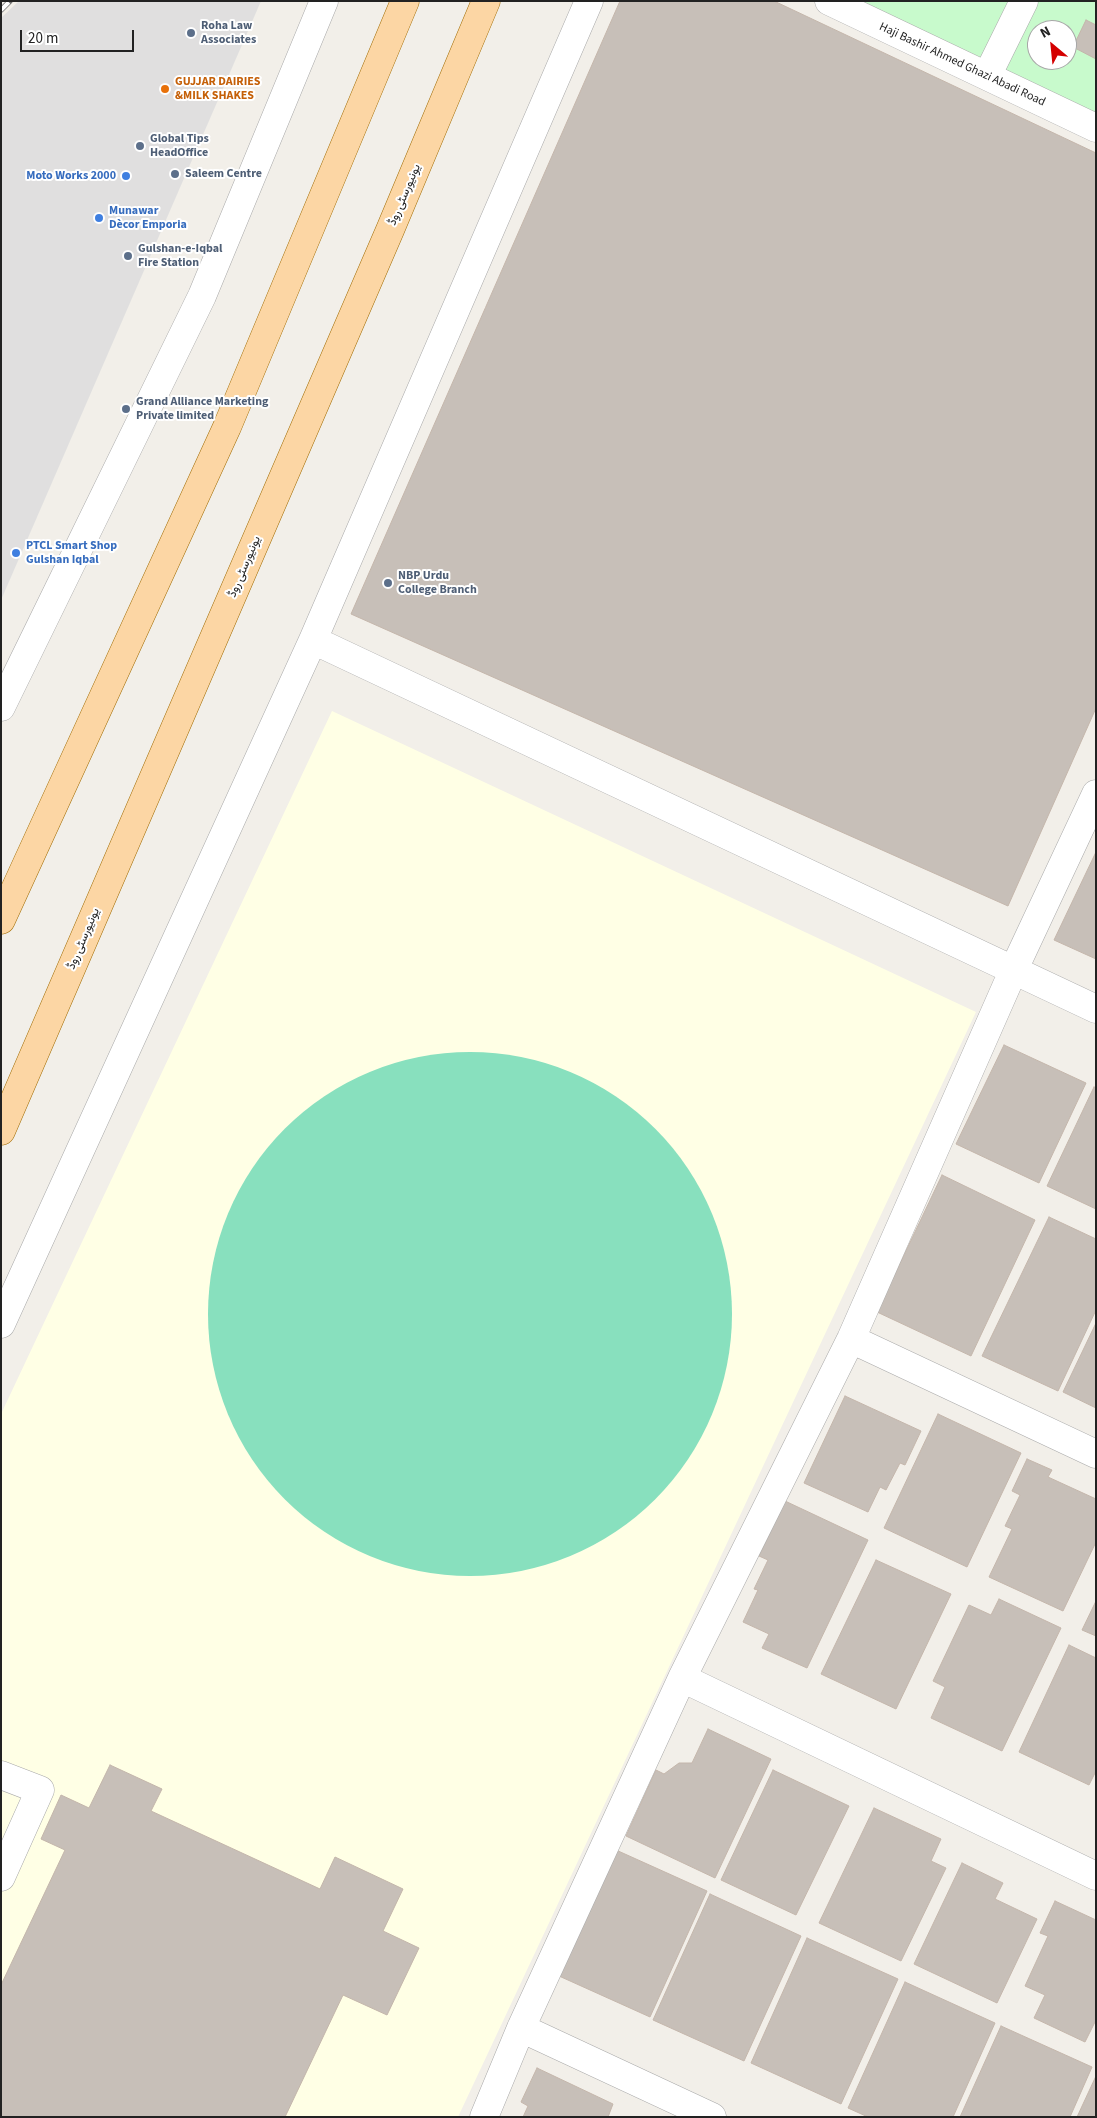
<!DOCTYPE html>
<html>
<head>
<meta charset="utf-8">
<style>
  body { margin:0 }
  #map { position:relative; width:1097px; height:2118px; overflow:hidden; background:#f2efe9; font-family:"Source Sans 3",sans-serif }
  canvas { display:block }
  .frame { position:absolute; inset:0; border:2px solid #222; pointer-events:none }
  .north { position:absolute; left:1027px; top:20px; width:50px; height:50px; box-sizing:border-box; background:#fff; border:1px solid #a7a7a7; border-radius:50%; rotate:332deg; font-size:14px; font-weight:700; line-height:20px; text-align:center; color:#222 }
  .north::after { content:''; display:block; margin:auto; width:18px; height:22px; background:#d40000; clip-path:polygon(50% 0,100% 100%,50% 72%,0 100%) }
  .scale { position:absolute; left:20px; top:30px; width:114px; height:22px; box-sizing:border-box; border:2px solid #222; border-top:0; padding-left:6px; font-size:15px; line-height:18px; white-space:nowrap; color:#222; -webkit-text-stroke:4px #fff; paint-order:stroke }
</style>
</head>
<body>
<div id="map">
<canvas width="1097" height="2118"></canvas>
<div class="frame"></div>
<div class="north">N</div>
<div class="scale">20 m</div>
</div>
<script>
const c = document.querySelector('canvas').getContext('2d');
c.lineJoin = 'round';
function paint(path, color) { c.fillStyle = color; c.fill(path, 'evenodd'); }
const poly = rows => new Path2D(rows.map(r => 'M' + r).join(''));
function stroke(path, color, width, dash) { c.strokeStyle = color; c.lineWidth = width; c.lineCap = dash ? 'butt' : 'round'; c.setLineDash(dash || []); c.stroke(path); }
function write(font, color, halo, rows, align = 'center') {
  c.font = font + ' "Source Sans 3",Vazirmatn,sans-serif'; c.lineWidth = 4; c.setLineDash([]); c.textBaseline = 'middle'; c.strokeStyle = halo; c.fillStyle = color; for (const [text, x, y, turn = 0] of rows) {
    c.save(); c.translate(x, y); c.rotate((+turn || 0) * Math.PI / 180); c.textAlign = isNaN(turn) ? turn : align; if (halo) c.strokeText(text, 0, 0); c.fillText(text, 0, 0); c.restore();
  }
}
paint(poly([
  [19,1,261,1,1,600,1,18]
]), '#e0dfdf');
paint(poly([
  [332,711,976,1012,458,2117,1,2117,1,1414]
]), '#ffffe5');
paint(poly([
  [840,1,1096,1,1096,123],
  [1037,30,1067,30,1067,60,1037,60]
]), '#c8facc');
paint(poly([
  '208 1314a262 262 0 1 1 524 0a262 262 0 1 1-524 0Z'
]), '#88e0be');
const building = poly([
  [620,1,774,1,1096,153,1096,708,1008,906,351,614,620,1],
  [1086,20,1096,25,1096,59,1073,47,1086,20],
  [1096,852,1096,959,1054,940,1096,852],
  [1004,1045,1086,1083,1039,1183,956,1144,1004,1045],
  [1094,1087,1096,1088,1096,1209,1047,1186,1094,1087],
  [942,1175,1035,1220,971,1356,877,1312,942,1175],
  [1049,1217,1096,1239,1096,1310,1058,1391,982,1356,1049,1217],
  [1096,1323,1096,1408,1063,1392,1096,1323],
  [845,1396,921,1431,905,1465,900,1463,886,1490,880,1487,868,1512,804,1483,845,1396],
  [938,1414,1021,1453,967,1567,884,1528,938,1414],
  [1027,1459,1052,1470,1048,1477,1096,1499,1096,1542,1063,1611,989,1577,1012,1529,1005,1526,1020,1495,1012,1491,1027,1459],
  [785,1501,868,1540,807,1668,762,1648,769,1634,743,1622,758,1590,754,1589,768,1560,759,1556,785,1501],
  [876,1560,951,1594,896,1709,821,1674,876,1560],
  [999,1599,1061,1628,1002,1751,931,1718,945,1687,933,1681,969,1605,991,1615,999,1599],
  [1096,1601,1096,1636,1082,1630,1096,1601],
  [1069,1645,1096,1658,1096,1771,1089,1785,1019,1752,1069,1645],
  [708,1729,771,1759,715,1878,626,1836,656,1770,664,1774,679,1763,692,1763,708,1729],
  [110,1765,162,1789,151,1811,320,1889,335,1857,403,1889,383,1931,419,1948,387,2015,343,1995,285,2117,1,2117,1,1985,65,1850,41,1839,61,1795,89,1808,110,1765],
  [773,1770,849,1806,796,1915,721,1880,773,1770],
  [874,1808,941,1839,931,1861,946,1868,901,1961,819,1923,874,1808],
  [616,1850,707,1891,650,2017,559,1976,616,1850],
  [962,1863,1003,1883,995,1899,1037,1919,997,2003,914,1964,962,1863],
  [710,1894,801,1936,744,2061,653,2020,710,1894],
  [1055,1901,1096,1920,1096,2020,1085,2042,1034,2018,1045,1995,1025,1986,1048,1936,1040,1933,1055,1901],
  [807,1938,898,1979,841,2104,751,2063,807,1938],
  [905,1982,995,2023,953,2117,868,2117,848,2108,905,1982],
  [1001,2026,1092,2067,1070,2117,960,2117,1001,2026],
  [537,2068,613,2104,608,2117,523,2117,528,2106,521,2102,537,2068],
  [1096,2076,1096,2117,1077,2117,1096,2076]
]);
paint(building, '#c7bfb8');
stroke(building, '#c4b6ab', 1);
const minor = poly([
  [829,1,1096,128],
  [987,76,1024,1],
  [313,640,1096,1009],
  [1,707,202,296,324,1],
  [1,1324,313,640,589,1],
  [851,1339,1096,1454],
  [682,1678,1096,1876],
  [1,1775,40,1790,1,1877],
  [521,2028,712,2117],
  [484,2117,521,2028,682,1678,851,1339,1014,969,1096,794]
]);
const major = poly([
  [1,920,227,427,405,1],
  [1,1131,390,230,486,1]
]);
stroke(minor, '#a9a9a9', 29);
stroke(major, '#a06b00', 29);
stroke(minor, '#fff', 28);
stroke(major, '#fcd6a4', 28);
const rail = poly([
  [1,10,10,1]
]);
stroke(rail, '#707070', 5.5);
stroke(rail, '#fff', 4, [11]);
for (const [x, y, r, color] of [
  [191,33,5,"#5c6f8a"],
  [165,89,5,"#e8710a"],
  [140,146,5,"#5c6f8a"],
  [175,174,5,"#5c6f8a"],
  [126,176,5,"#3f7fe0"],
  [99,218,5,"#3f7fe0"],
  [128,256,5,"#5c6f8a"],
  [126,409,5,"#5c6f8a"],
  [16,553,5,"#3f7fe0"],
  [388,583,5,"#5c6f8a"]
]) { const dot = new Path2D(); dot.arc(x, y, r, 0, 2 * Math.PI); c.fillStyle = color; c.fill(dot); stroke(dot, '#fff', 2); }
write('bold 12px', '#4e5e75', '#fff', [
  ["Roha Law",201,26],
  ["Associates",201,40],
  ["Global Tips",150,139],
  ["HeadOffice",150,153],
  ["Saleem Centre",185,174],
  ["Gulshan-e-Iqbal",138,249],
  ["Fire Station",138,263],
  ["Grand Alliance Marketing",136,402],
  ["Private limited",136,416],
  ["NBP Urdu",398,576],
  ["College Branch",398,590]
], 'left');
write('12px', '#222', '#fff', [
  ["Haji Bashir Ahmed Ghazi Abadi Road",962,65,25],
  ["یونیورسٹی روڈ",405,195,-67],
  ["یونیورسٹی روڈ",245,567,-67],
  ["یونیورسٹی روڈ",84,939,-67]
]);
write('bold 12px', '#c56008', '#fff', [
  ["GUJJAR DAIRIES",175,82],
  ["&MILK SHAKES",175,96]
], 'left');
write('bold 12px', '#366cbe', '#fff', [
  ["Moto Works 2000",116,176,"right"],
  ["Munawar",109,211],
  ["Dècor Emporia",109,225],
  ["PTCL Smart Shop",26,546],
  ["Gulshan Iqbal",26,560]
], 'left');
</script>
</body>
</html>
